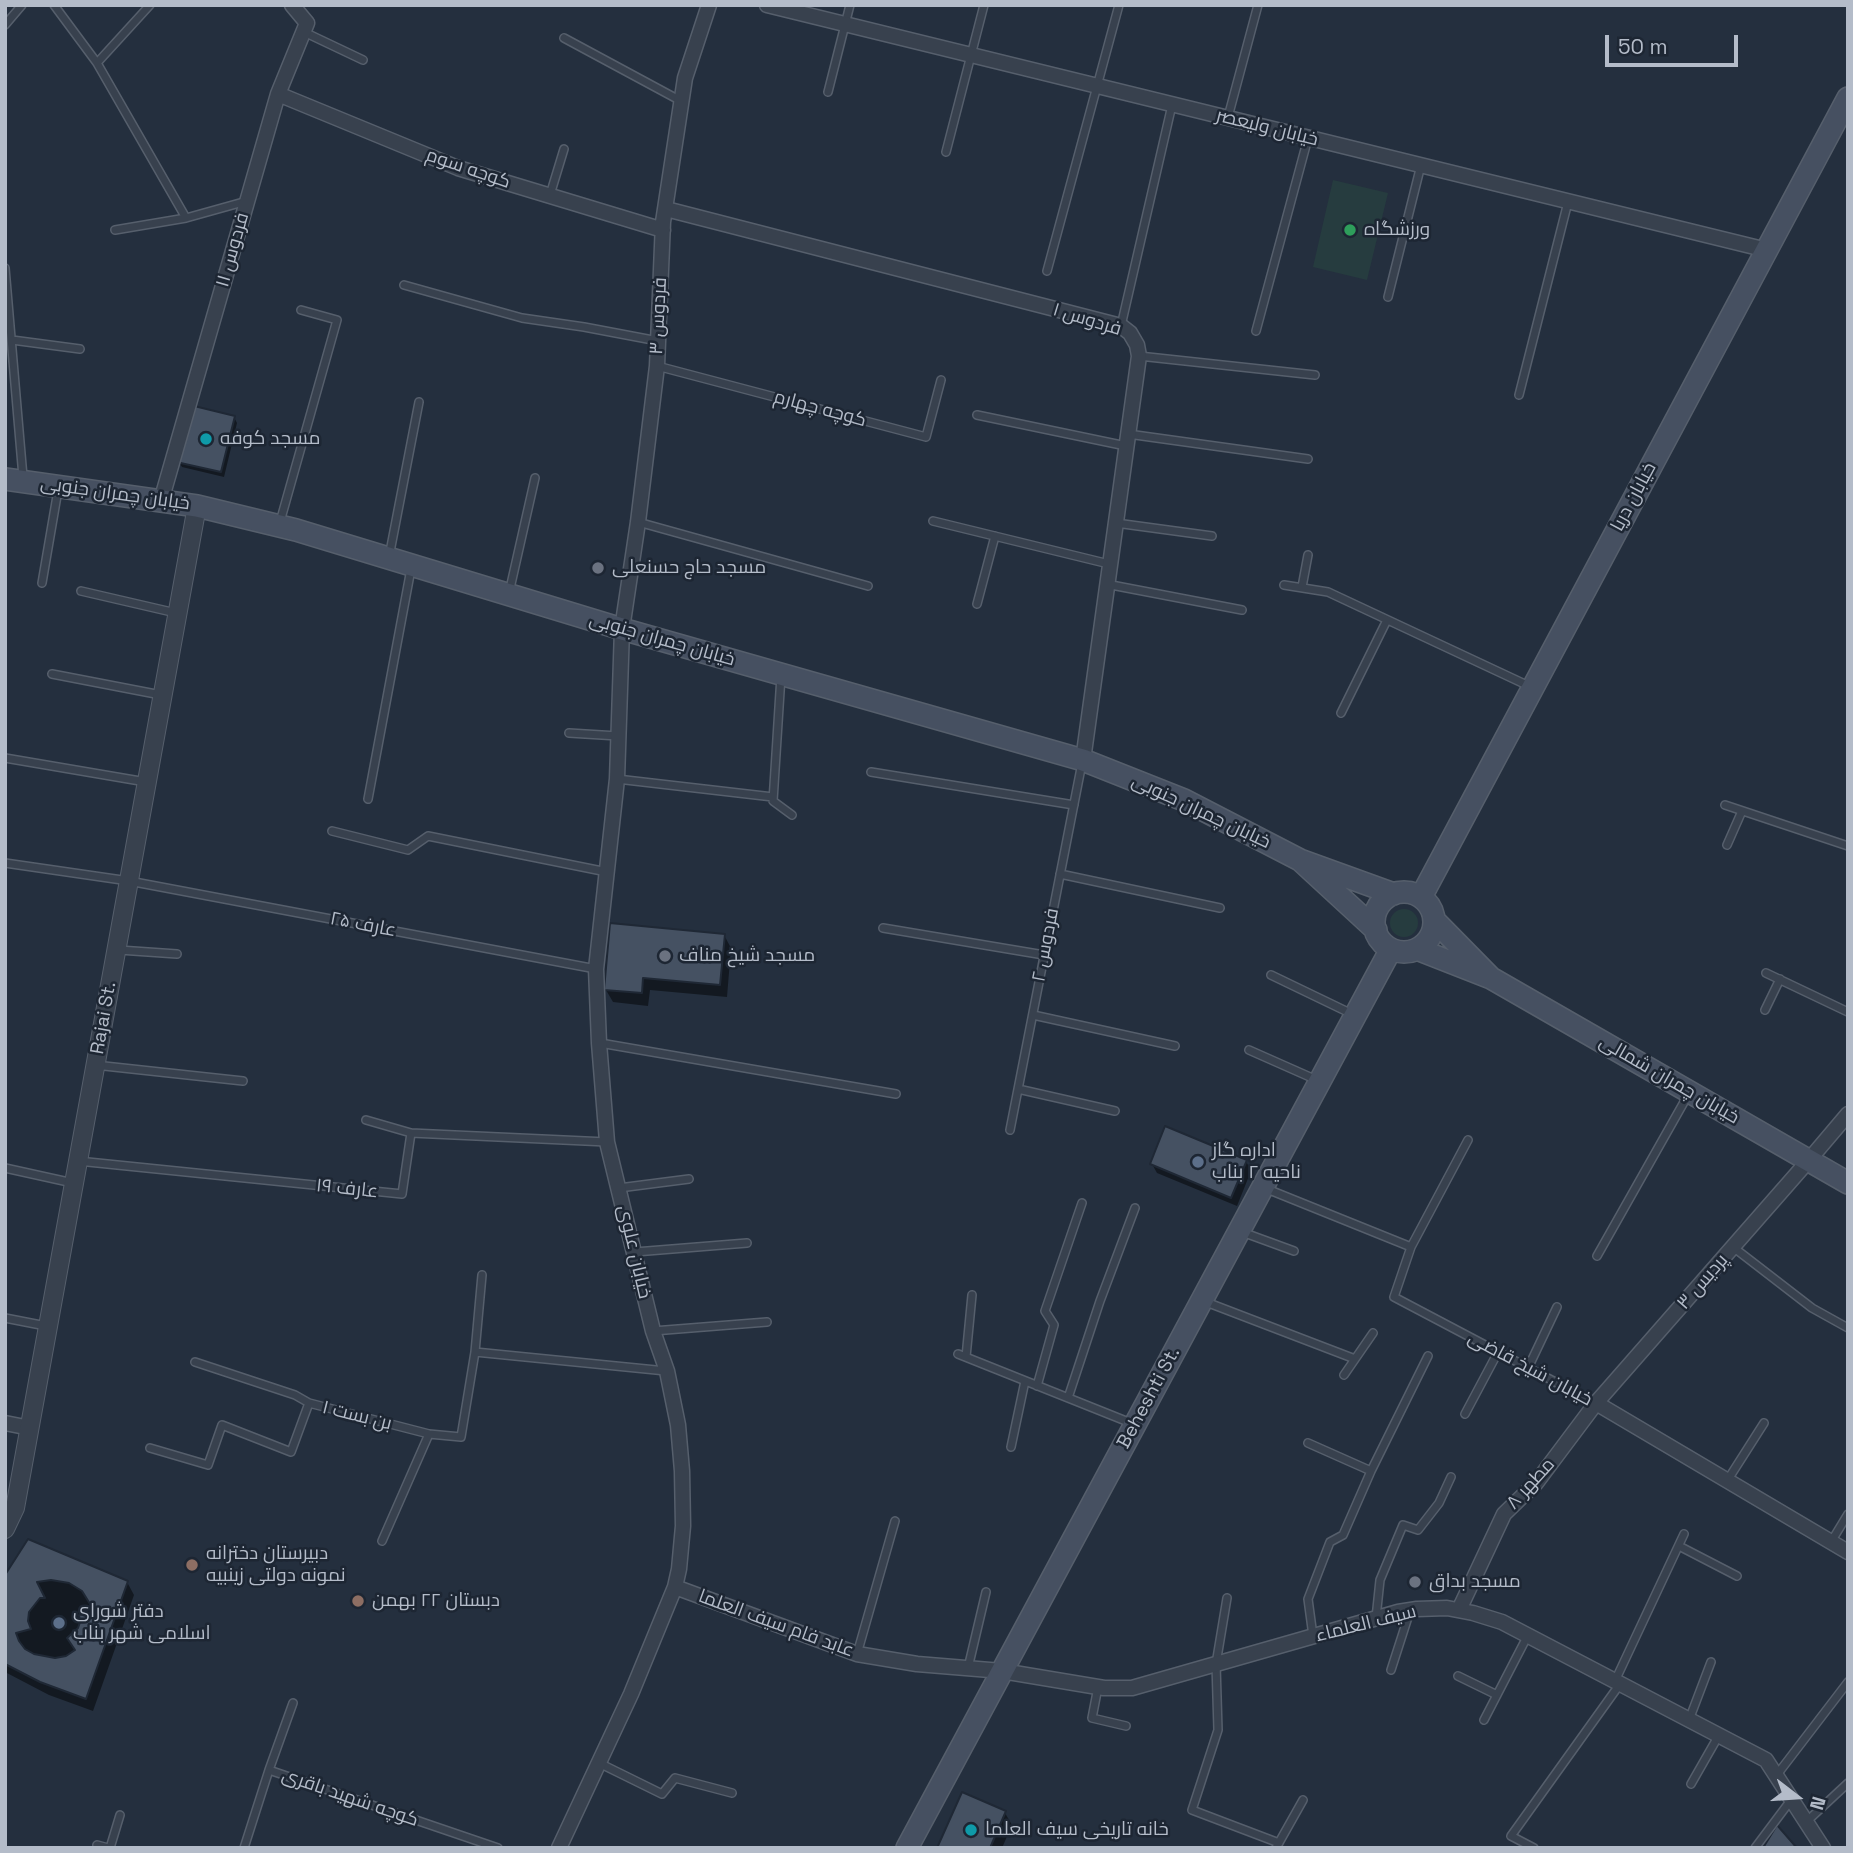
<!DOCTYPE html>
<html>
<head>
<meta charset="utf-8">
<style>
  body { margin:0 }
  #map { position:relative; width:1853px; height:1853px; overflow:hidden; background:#242f3e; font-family:"Space Grotesk",sans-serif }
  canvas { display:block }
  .frame { position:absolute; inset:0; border:7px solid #b4bcc9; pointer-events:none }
  .north { position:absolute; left:1762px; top:1762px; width:70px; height:70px; -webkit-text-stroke:5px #1d2633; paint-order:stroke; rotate:107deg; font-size:19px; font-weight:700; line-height:28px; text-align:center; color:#b4bcc9 }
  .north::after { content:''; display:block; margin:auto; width:24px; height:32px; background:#b4bcc9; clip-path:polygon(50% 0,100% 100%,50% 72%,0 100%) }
  .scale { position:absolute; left:1605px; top:35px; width:133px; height:32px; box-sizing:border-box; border:4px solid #b4bcc9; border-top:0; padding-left:9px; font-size:21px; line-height:24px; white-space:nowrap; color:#b4bcc9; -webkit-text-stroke:5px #1d2633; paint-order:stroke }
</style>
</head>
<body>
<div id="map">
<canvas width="1853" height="1853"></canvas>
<div class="frame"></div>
<div class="north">N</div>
<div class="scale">50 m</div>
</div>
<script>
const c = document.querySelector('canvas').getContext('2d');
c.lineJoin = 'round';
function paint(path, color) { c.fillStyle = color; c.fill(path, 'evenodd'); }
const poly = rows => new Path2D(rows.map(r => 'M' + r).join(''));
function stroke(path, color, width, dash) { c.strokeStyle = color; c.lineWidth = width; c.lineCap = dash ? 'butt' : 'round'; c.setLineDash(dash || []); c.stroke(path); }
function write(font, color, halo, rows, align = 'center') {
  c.font = font + ' "Space Grotesk",Cairo,sans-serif'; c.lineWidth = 5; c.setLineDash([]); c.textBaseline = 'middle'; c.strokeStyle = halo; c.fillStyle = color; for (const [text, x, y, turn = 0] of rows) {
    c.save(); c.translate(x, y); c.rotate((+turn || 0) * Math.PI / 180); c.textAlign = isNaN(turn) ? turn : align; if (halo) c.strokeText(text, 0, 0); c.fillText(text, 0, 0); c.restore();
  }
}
paint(poly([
  [1333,180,1388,193,1367,280,1313,267],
  '1390 923a14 14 0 1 1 28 0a14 14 0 1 1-28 0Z'
]), '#263c3f');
paint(poly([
  [234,417,237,423,224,477,182,467,178,461],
  [724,935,731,948,727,997,650,990,648,1006,613,1002,606,990],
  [1246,1161,1251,1171,1237,1206,1157,1173,1152,1164],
  [5,1578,127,1582,134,1595,93,1711,49,1695,5,1672],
  [1005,1813,1012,1825,1002,1848,939,1848]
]), '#0007');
const building = poly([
  [190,405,235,416,221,472,176,462,190,405],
  [610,923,725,934,720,985,643,978,642,993,604,990,610,923],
  [1165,1126,1247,1160,1231,1198,1150,1164,1165,1126],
  [28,1539,128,1581,86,1699,40,1682,5,1664,5,1575,28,1539],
  [51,1580,69,1583,82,1591,90,1604,92,1612,79,1615,80,1622,78,1628,67,1638,75,1650,66,1656,55,1658,34,1654,25,1649,19,1641,16,1633,31,1629,28,1621,29,1612,40,1598,45,1598,37,1582,51,1580],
  [962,1792,1006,1811,990,1848,937,1848,962,1792],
  [1777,1825,1797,1848,1763,1848,1777,1825]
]);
paint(building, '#455162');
stroke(building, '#1f2835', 2);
const service = poly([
  [54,5,97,63,186,218,247,201],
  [5,25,22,5],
  [304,32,363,60],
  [564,38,681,101],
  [97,63,150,5],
  [828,92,850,5],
  [1228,117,1258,5],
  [946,152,984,5],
  [550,195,564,149],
  [115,230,186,218],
  [5,268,23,477],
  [1047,271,1119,5],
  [404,285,522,318,584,327,658,341],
  [1388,297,1421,165],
  [1121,326,1172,105],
  [1256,331,1308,138],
  [12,340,80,349],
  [1139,356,1315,375],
  [657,366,926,437,941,380],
  [1519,395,1568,202],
  [977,415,1126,446],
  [1128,434,1308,459],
  [933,521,1109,564],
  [280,522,337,320,301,310],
  [638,522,868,586],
  [1116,523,1212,536],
  [389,557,419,402],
  [42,583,58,490],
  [1106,584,1242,610],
  [1284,585,1328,592,1531,687],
  [1302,587,1308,555],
  [81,591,176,613],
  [509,593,535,478],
  [977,604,995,536],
  [52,674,161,695],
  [781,676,773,801,792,815],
  [1341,713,1387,620],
  [569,733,618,736],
  [5,758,146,782],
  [871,772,1074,805],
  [617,779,773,797],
  [368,799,411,569],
  [1725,805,1848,846],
  [332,831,408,850,428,836,607,872],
  [1727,845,1742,811],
  [5,863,129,881,596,969],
  [1060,874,1220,908],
  [883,928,1044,955],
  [119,950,177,954],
  [1766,973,1848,1012],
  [1271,975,1352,1014],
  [1765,1010,1780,979],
  [1033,1015,1175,1046],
  [600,1043,896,1094],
  [1249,1050,1319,1081],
  [95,1065,243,1081],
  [1018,1089,1115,1111],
  [366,1120,411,1133,607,1142],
  [1010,1130,1082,763],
  [78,1161,402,1194,411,1133],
  [5,1168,73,1183],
  [619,1188,689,1179],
  [1267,1189,1411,1247,1394,1297,1595,1403],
  [1242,1232,1294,1251],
  [1411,1247,1468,1140],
  [1733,1247,1812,1308,1848,1328],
  [635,1252,747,1243],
  [1597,1256,1688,1095],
  [482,1275,475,1352,666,1371],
  [1206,1302,1355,1359],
  [5,1318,46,1326],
  [653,1331,767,1322],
  [958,1354,1131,1423],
  [966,1357,972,1295],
  [195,1362,295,1395,309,1403],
  [1528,1368,1557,1307],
  [1344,1375,1373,1333],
  [1037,1386,1054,1325,1045,1311,1082,1203],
  [1068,1398,1100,1301,1135,1208],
  [1465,1414,1498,1352],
  [1308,1443,1371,1471],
  [1011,1447,1025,1381],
  [150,1448,208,1465,222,1425,291,1452,309,1403,429,1434,461,1437,475,1352],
  [1727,1481,1764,1423],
  [382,1541,429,1434],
  [1831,1542,1848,1514],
  [1679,1546,1737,1576],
  [1227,1598,1216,1664,1218,1730,1192,1810,1279,1843],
  [1376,1618,1380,1580,1403,1525,1418,1530,1439,1503,1451,1477],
  [1313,1636,1308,1599,1330,1542,1343,1535,1371,1471,1428,1356],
  [857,1654,895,1521],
  [968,1668,986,1592],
  [1391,1670,1410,1611],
  [1458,1676,1497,1695],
  [1615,1681,1684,1534],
  [1098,1687,1092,1718,1126,1726],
  [293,1703,269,1770,498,1848],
  [1484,1720,1528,1635],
  [1689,1720,1711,1662],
  [599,1763,662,1794,675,1778,732,1793],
  [1776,1776,1848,1682],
  [1691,1784,1719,1735],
  [1805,1823,1848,1783],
  [97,1845,108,1848],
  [110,1848,120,1815],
  [244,1848,269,1770],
  [1276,1848,1303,1800],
  [1534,1848,1511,1836,1620,1684],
  [1755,1848,1791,1800]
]);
const minor = poly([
  [767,5,1767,250],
  [278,94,458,168,663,230],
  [666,209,1121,326,1130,333,1137,345,1139,356,1083,760],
  [161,501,278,94,307,23,292,5],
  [1596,1403,1848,1552],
  [5,1423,30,1428],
  [675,1587,857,1654,917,1664,1002,1671,1104,1688,1132,1688,1398,1612,1417,1609,1447,1608,1473,1613,1502,1622,1766,1760,1823,1848],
  [1459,1610,1504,1514,1536,1483,1596,1403,1809,1160,1848,1114],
  [559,1848,631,1694,675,1587,679,1569,683,1526,682,1471,678,1425,667,1371,653,1331,607,1142,599,1043,596,969,617,779,622,629,638,522,657,366,663,222,685,78,709,5]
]);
const tertiary = poly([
  [5,1529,15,1508,197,506]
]);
const secondary = poly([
  [5,479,197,506,296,530,622,629,1083,760,1184,800,1300,860],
  '1374 922a30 30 0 1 1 60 0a30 30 0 1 1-60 0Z',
  [1421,897,1848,98],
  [1376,930,1300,860,1394,894],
  [1417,949,1491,978,1434,920],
  [1491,978,1848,1183],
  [907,1848,1391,949]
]);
stroke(service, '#565f6c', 10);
stroke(minor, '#565f6c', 17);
stroke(tertiary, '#565f6c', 20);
stroke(secondary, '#565f6c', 24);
stroke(service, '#38414e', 7);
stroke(minor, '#38414e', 14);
stroke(tertiary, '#38414e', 18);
stroke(secondary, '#465061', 21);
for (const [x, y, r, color] of [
  [1350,230,7,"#2e9e5b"],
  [206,439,7,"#0f9aa8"],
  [598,568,7,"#6b7280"],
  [665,956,7,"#6b7280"],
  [1198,1162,7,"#5c6f8a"],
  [192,1565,7,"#8d6e63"],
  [1415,1582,7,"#6b7280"],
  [358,1601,7,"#8d6e63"],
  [59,1623,7,"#5c6f8a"],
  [971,1830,7,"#0f9aa8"]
]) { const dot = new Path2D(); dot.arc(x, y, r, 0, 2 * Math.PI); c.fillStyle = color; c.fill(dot); stroke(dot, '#1d2633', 2.5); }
write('19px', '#b4bcc9', '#1d2633', [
  ["خیابان ولیعصر",1267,128,14],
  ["کوچه سوم",468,169,19],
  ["فردوس ۱۱",233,250,-74],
  ["فردوس ۳",659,316,-87],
  ["فردوس ۱",1087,320,17],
  ["کوچه چهارم",820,409,15],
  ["خیابان چمران جنوبی",115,494,8],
  ["خیابان دریا",1634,497,-62],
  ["خیابان چمران جنوبی",662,640,16],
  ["خیابان چمران جنوبی",1201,812,25],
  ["عارف ۲۵",363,925,11],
  ["فردوس ۲",1046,945,-79],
  ["Rajai St.",104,1018,-80],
  ["خیابان چمران شمالی",1669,1080,30],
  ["عارف ۱۹",347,1189,6],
  ["خیابان علوی",634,1252,77],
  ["پردیس ۳",1703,1282,-49],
  ["خیابان شیخ قاضی",1530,1369,28],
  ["Beheshti St.",1149,1398,-62],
  ["بن بست ۱",357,1416,14],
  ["مطهر ۸",1531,1484,-48],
  ["عابد فام سیف العلما",776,1624,20],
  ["سیف العلماء",1366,1624,-14],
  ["کوچه شهید باقری",350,1798,19]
]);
write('19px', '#b4bcc9', '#1d2633', [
  ["ورزشگاه",1364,230],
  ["مسجد کوفه",220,439],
  ["مسجد حاج حسنعلی",612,568],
  ["مسجد شیخ مناف",679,956],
  ["اداره گاز",1212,1151],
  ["ناحیه ۲ بناب",1212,1173],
  ["دبیرستان دخترانه",206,1554],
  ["نمونه دولتی زینبیه",206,1576],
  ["مسجد بداق",1429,1582],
  ["دبستان ۲۲ بهمن",372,1601],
  ["دفتر شورای",73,1612],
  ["اسلامی شهر بناب",73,1634],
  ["خانه تاریخی سیف العلما",985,1830]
], 'left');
</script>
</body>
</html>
